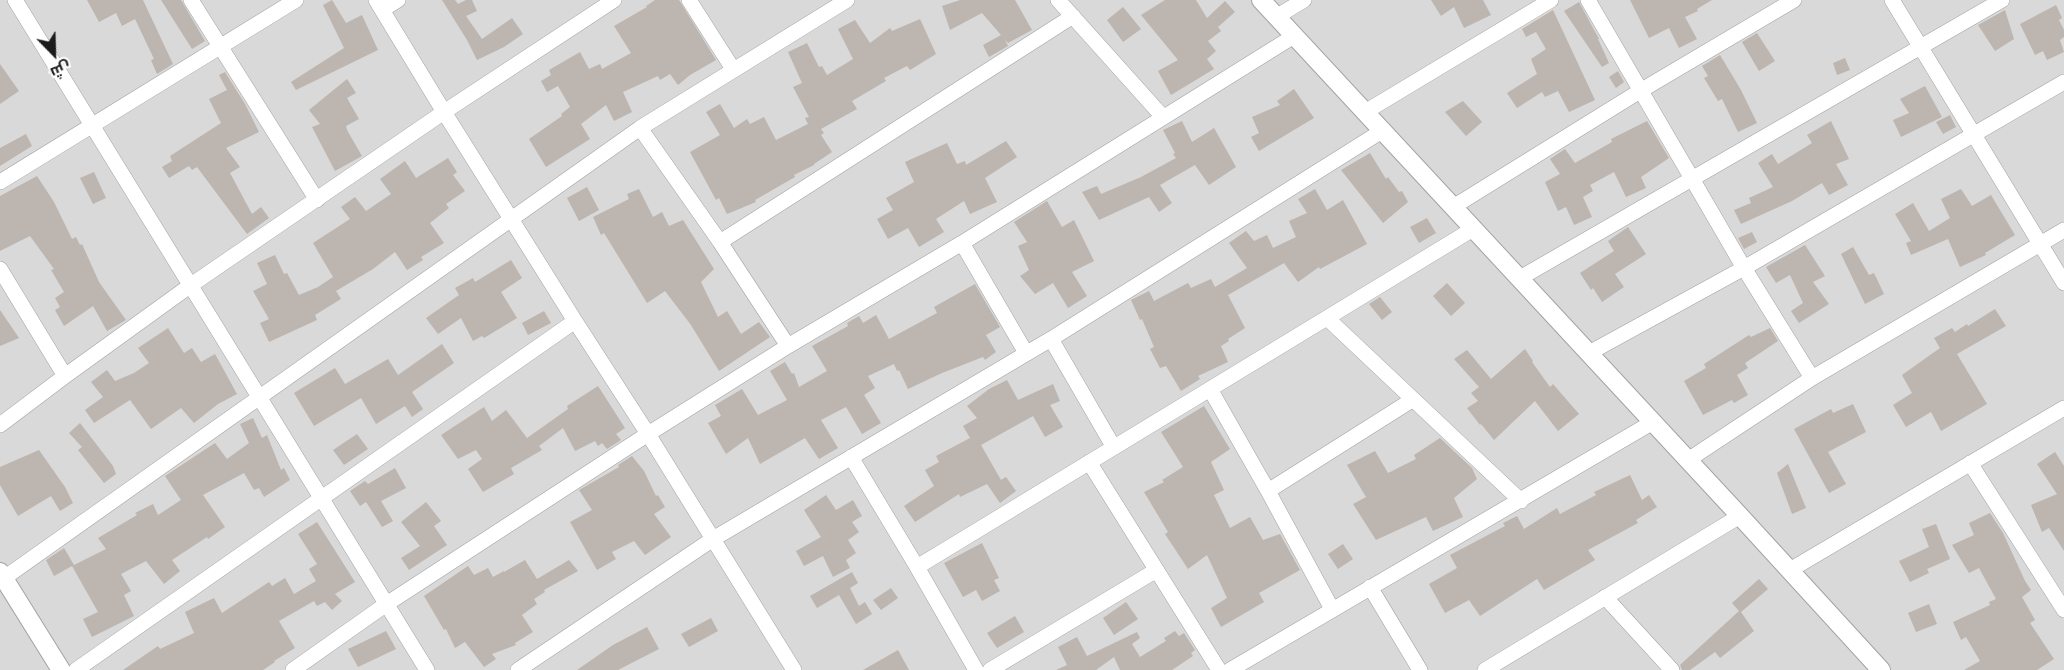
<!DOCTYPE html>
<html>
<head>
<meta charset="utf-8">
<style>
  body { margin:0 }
  #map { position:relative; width:2064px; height:670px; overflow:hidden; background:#edeae3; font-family:"PT Sans",Cairo,sans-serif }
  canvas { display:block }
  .north { position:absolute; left:24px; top:24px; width:60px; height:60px; -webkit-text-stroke:4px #fff; paint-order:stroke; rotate:157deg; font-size:16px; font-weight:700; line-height:24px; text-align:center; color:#1c1c1c }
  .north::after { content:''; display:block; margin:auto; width:21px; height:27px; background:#1c1c1c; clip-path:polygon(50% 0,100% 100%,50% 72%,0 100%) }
</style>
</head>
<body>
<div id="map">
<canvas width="2064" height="670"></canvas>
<div class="north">ش</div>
</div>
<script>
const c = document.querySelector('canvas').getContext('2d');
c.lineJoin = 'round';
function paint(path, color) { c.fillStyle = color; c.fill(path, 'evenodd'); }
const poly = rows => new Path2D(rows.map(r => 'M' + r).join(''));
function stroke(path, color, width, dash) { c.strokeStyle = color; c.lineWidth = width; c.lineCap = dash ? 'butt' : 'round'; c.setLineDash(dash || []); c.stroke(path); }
paint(poly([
  [0,0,2064,0,2064,670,0,670]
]), '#dad9d9');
paint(poly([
  [87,0,143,0,173,64,157,74,151,60,154,59,135,19,122,26,116,13,99,22],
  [161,0,181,0,205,41,192,49],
  [332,0,346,23,362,15,378,50,296,90,291,82,344,48,323,5],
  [442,0,455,0,458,4,466,0,472,0,477,11,466,16,482,39,512,18,523,34,504,47,477,60,467,40],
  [655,0,679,0,716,60,690,75,678,85,670,74,660,80,658,76,623,92,632,112,614,121,606,105,581,124,590,139,546,167,529,139,562,116,561,114,570,107,558,86,547,92,541,81,551,75,549,70,580,52,589,69,600,64,602,69,631,53,614,26,647,7,646,6],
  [960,0,1015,0,1032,30,1008,43,1005,40,1008,46,989,57,983,45,1001,35,982,13,950,30,942,6],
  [1165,0,1196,0,1207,18,1225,1,1235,12,1218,27,1221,31,1208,41,1216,51,1207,59,1214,69,1171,95,1158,71,1178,60,1141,15],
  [1431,0,1483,0,1491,15,1464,28,1454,7,1441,16],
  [1630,0,1712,0,1697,9,1698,11,1685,17,1697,39,1679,48,1669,28,1649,38],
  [1579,2,1599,39,1598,39,1609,63,1602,67,1564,11],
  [2056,5,2062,18,2059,20,2064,30,2064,37,2060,40,2064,52,2047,60,2043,51,2035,55,2020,24],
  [1123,7,1141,29,1123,42,1107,20],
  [1553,10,1595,100,1569,112,1558,91,1545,97,1542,92,1517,108,1507,93,1537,74,1531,59,1546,49,1536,32,1526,37,1522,29],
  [2005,10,2014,39,1995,51,1978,25],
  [920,19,936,54,910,70,907,66,884,78,886,81,852,101,857,109,821,129,824,133,821,135,832,152,814,164,814,165,794,175,795,177,755,200,756,202,727,214,719,198,716,200,690,152,720,135,706,112,720,104,734,128,747,119,750,124,764,117,776,140,808,124,805,118,809,117,793,87,802,83,788,52,807,43,819,67,822,66,827,75,853,59,838,29,855,20,870,43,890,28,892,31],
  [1757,33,1775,61,1759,71,1742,42],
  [1720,55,1741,90,1757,123,1738,132,1722,99,1718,101,1704,78,1708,76,1702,66],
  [1845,58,1850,70,1837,75,1833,63],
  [0,64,19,91,0,104],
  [1618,71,1624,82,1616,88,1609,77],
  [225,72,245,104,259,132,226,148,240,167,230,173,252,214,261,207,269,218,247,234,197,167,192,170,189,166,169,178,162,167,172,161,170,156,221,123,209,99,227,90,219,75],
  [347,79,356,93,347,98,359,119,346,126,347,130,362,156,335,171,312,127,320,124,309,110],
  [1925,86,1942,117,1901,137,1893,120,1909,113,1900,99],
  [1294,89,1314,118,1259,151,1251,137,1259,133,1252,117,1280,105,1277,101],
  [1463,101,1482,122,1466,136,1445,112],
  [1950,115,1956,127,1943,134,1936,122],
  [1182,121,1192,142,1214,128,1236,167,1209,185,1195,165,1160,185,1172,203,1159,212,1149,197,1099,220,1082,192,1097,186,1101,194,1141,177,1176,158,1173,154,1175,153,1163,130],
  [1647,121,1669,158,1641,177,1646,188,1626,197,1614,172,1590,185,1593,191,1583,197,1592,217,1574,225,1566,207,1558,211,1545,182,1560,174,1550,159,1565,149,1575,163,1612,142,1611,139],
  [1831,121,1849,159,1836,164,1848,185,1829,195,1822,183,1792,201,1741,224,1734,210,1751,203,1749,198,1773,187,1758,163,1772,154,1778,164,1812,143,1807,135],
  [26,134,32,146,0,166,0,148],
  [1006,141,1017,157,985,178,997,202,970,214,964,201,936,219,944,232,919,247,908,228,888,239,877,219,893,210,886,198,914,182,905,162,947,143,957,164,965,161,966,165],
  [1370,153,1386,179,1388,177,1399,192,1402,191,1408,202,1383,223,1341,170],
  [448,158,457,172,453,175,465,191,446,204,449,208,430,223,444,243,421,257,423,260,407,270,395,252,373,269,336,291,341,299,315,315,317,320,269,342,260,323,269,319,253,291,267,284,257,263,275,255,284,274,287,273,299,295,318,287,333,277,313,243,350,219,341,207,355,197,366,211,391,194,380,179,405,161,416,178],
  [94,172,106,198,93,204,80,178],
  [37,176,54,202,72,239,76,237,80,245,82,244,99,282,126,320,107,331,93,306,64,326,55,310,60,307,55,298,64,292,51,270,54,269,30,236,0,251,0,196],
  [587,187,599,210,579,221,567,198],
  [639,189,653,217,662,212,669,226,683,220,714,269,701,282,718,317,727,311,741,334,759,322,770,337,719,371,691,325,665,291,647,303,604,233,601,235,593,217,629,199,627,194],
  [1315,189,1327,210,1343,200,1367,244,1320,269,1319,267,1298,282,1284,263,1228,295,1245,328,1228,339,1229,341,1221,346,1228,362,1198,376,1200,379,1181,391,1166,366,1160,368,1150,349,1154,347,1142,319,1140,320,1131,300,1149,291,1154,301,1188,283,1191,288,1211,279,1215,287,1247,268,1229,243,1246,231,1254,241,1267,235,1273,248,1296,237,1289,221,1307,213,1298,199],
  [1961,189,1972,206,1991,195,2015,235,1985,253,1986,255,1960,267,1948,239,1911,255,1906,243,1911,241,1895,214,1913,203,1929,231,1950,218,1941,199],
  [1047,201,1062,227,1074,220,1094,261,1072,272,1087,296,1068,308,1053,283,1035,294,1020,276,1029,270,1018,246,1027,242,1014,222],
  [1427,218,1436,233,1419,243,1410,227],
  [1628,227,1646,254,1615,274,1624,287,1602,302,1593,288,1591,290,1580,273,1614,251,1608,241],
  [1752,232,1757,242,1744,249,1738,238],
  [1805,245,1825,276,1813,282,1829,304,1799,323,1791,311,1803,303,1790,275,1776,283,1766,267],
  [1853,247,1869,275,1874,273,1884,294,1865,304,1841,254],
  [511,260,522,278,501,292,517,318,484,338,482,336,473,341,461,318,438,334,426,318,459,295,455,288,473,278,475,282],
  [1447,283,1465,303,1451,316,1433,296],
  [975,284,1000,327,986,335,996,352,985,360,983,357,942,373,908,389,899,370,897,371,894,364,868,376,875,388,864,395,881,423,862,434,846,407,821,420,838,448,819,459,805,438,760,464,748,438,726,454,708,423,721,416,715,405,742,389,758,415,787,400,770,371,785,362,792,374,794,373,799,387,827,371,812,346,848,326,847,323,859,316,863,323,876,315,889,339,937,313,934,307],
  [1380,297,1392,312,1382,320,1369,304],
  [1995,309,2006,326,1957,354,1987,404,1941,431,1931,412,1906,427,1893,405,1912,393,1902,375,1940,348,1934,338,1952,328,1955,332,1967,324,1968,326],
  [0,310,19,338,0,346],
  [544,311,551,323,528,335,522,323],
  [168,328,184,353,192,348,201,362,215,354,237,394,218,404,194,423,181,408,151,429,130,400,94,423,85,410,103,397,91,382,107,370,115,381,134,373,149,363,138,348],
  [1770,328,1778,341,1745,363,1748,368,1737,375,1748,395,1734,403,1732,400,1703,415,1684,381,1706,368,1704,364,1749,335,1751,337],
  [442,344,454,363,412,392,423,409,412,417,405,406,376,424,361,398,314,426,294,393,335,368,345,384,388,359,398,375],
  [1525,349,1533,361,1532,362,1550,387,1553,384,1579,414,1558,431,1535,401,1494,440,1481,424,1480,425,1467,408,1478,401,1471,393,1479,387,1454,359,1467,350,1491,379],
  [1007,380,1018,400,1053,384,1060,401,1050,405,1063,427,1045,437,1033,416,981,445,1001,480,1006,477,1016,491,1000,503,987,484,960,497,959,494,915,522,904,506,934,486,925,470,939,462,936,456,970,438,963,426,977,418,967,406,989,389],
  [598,386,625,428,616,434,621,440,607,449,602,443,598,446,595,441,575,451,563,428,539,446,542,450,511,468,514,474,483,492,468,469,482,459,476,450,458,459,441,435,484,407,492,421,506,410,527,438,568,409,567,406],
  [1853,404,1866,432,1828,452,1846,484,1829,493,1794,429,1831,409,1833,413],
  [1204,406,1230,449,1211,462,1224,490,1214,495,1230,528,1250,517,1263,540,1280,534,1300,570,1259,593,1264,602,1221,627,1211,608,1227,598,1207,555,1188,569,1165,534,1168,532,1144,492,1164,482,1162,480,1183,467,1161,432],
  [253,418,262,438,267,435,281,470,284,468,290,480,264,497,259,488,254,490,244,473,203,495,225,527,208,539,207,537,172,560,180,571,164,584,146,561,121,574,131,591,124,595,134,616,92,637,83,619,98,612,72,566,106,549,98,538,137,515,135,513,153,504,158,515,181,500,165,476,215,443,227,459,249,443,240,424],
  [80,423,113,466,116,474,104,483,78,450,82,447,69,433],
  [357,434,368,449,344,465,333,450],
  [1440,438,1472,468,1477,479,1454,498,1463,517,1433,531,1426,517,1376,540,1353,504,1366,497,1347,465,1375,451,1388,473,1416,459,1414,455],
  [39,450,65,487,73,503,60,511,51,496,18,516,0,485,0,467],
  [2055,452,2064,466,2064,551,2049,528,2042,532,2031,505,2057,494,2037,464],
  [632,456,644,471,656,496,658,495,665,507,654,514,671,537,645,555,634,541,612,552,616,559,597,570,570,522,592,510,579,490,619,467,618,465],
  [1788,464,1806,508,1792,514,1777,473],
  [395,468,406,488,381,501,393,521,382,527,366,502,360,506,350,491,365,481,368,484],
  [1630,475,1642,500,1649,495,1657,507,1636,520,1638,523,1588,550,1595,560,1544,590,1537,579,1480,616,1469,600,1445,613,1429,584,1457,568,1450,555,1505,526,1503,523,1517,516,1524,529,1557,508,1560,514,1596,495,1594,492],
  [826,495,836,510,853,500,862,516,852,522,859,532,848,540,856,553,846,560,850,568,833,577,823,556,804,566,796,551,821,537,804,510],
  [426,502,441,521,434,526,447,545,409,570,401,558,420,546,401,522],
  [1990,513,2003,533,2025,581,2031,590,2022,597,2035,620,2030,623,2054,659,2037,670,1964,670,1980,661,1966,637,1961,640,1953,622,1990,605,1989,602,1996,599,1979,568,1969,573,1952,545,1974,535,1969,523],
  [317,522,355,582,335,594,342,601,332,610,325,602,317,606,314,601,279,621,295,648,274,661,275,662,263,670,123,670,158,646,160,649,194,633,185,612,214,598,222,613,269,582,272,586,285,578,294,594,316,581,309,569,317,564,298,534],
  [1936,524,1950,559,1927,569,1929,573,1910,582,1899,561,1929,547,1922,529],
  [982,543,999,578,994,580,1000,591,982,601,976,590,963,597,944,563],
  [1343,544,1353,559,1338,569,1328,554],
  [64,548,74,565,54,576,46,560],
  [525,560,537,579,569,560,578,571,544,590,545,592,534,599,537,604,522,615,533,632,515,643,516,645,492,654,496,659,484,667,465,642,455,648,446,629,444,630,424,596,468,566,474,575,488,568,493,577,504,571,504,572],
  [852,572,858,583,850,588,859,606,865,602,872,614,856,624,839,595,817,608,810,596],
  [1759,579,1768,589,1741,612,1754,631,1720,658,1715,652,1690,670,1682,670,1680,665,1739,611,1732,603],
  [891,588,898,598,881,610,873,600],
  [1126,602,1138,619,1114,635,1103,618],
  [1929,604,1937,624,1916,632,1908,613],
  [1015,616,1024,632,997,648,987,633],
  [711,618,718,631,689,647,681,634],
  [647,627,659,649,618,670,577,670,613,645],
  [386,631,396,649,358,667,348,649],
  [1175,631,1179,636,1184,633,1195,650,1191,653,1193,656,1172,670,1120,670,1114,657,1096,670,1056,670,1067,665,1058,647,1077,637,1087,656,1137,632,1140,638,1132,644,1140,657,1166,641,1164,638],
  [898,650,909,670,863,670]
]), '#bdb5af');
const minor = poly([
  [15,0,427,670],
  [191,0,317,200],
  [376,0,444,112,575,321,648,434,794,670],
  [689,0,733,69],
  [1058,0,1163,117],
  [1588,0,1744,268,1812,378],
  [1892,0,2064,283],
  [382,10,398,0],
  [1276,17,1304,0],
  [1365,112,1551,0],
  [640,128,720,242,1073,16],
  [0,182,296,0],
  [1453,207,1640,91,1794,0],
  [720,242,788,346],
  [962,243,1026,353],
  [0,269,65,376],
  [1520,278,2002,0],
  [1328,319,1521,501],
  [1051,339,1113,446],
  [1589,353,1744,268,2064,82],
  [0,425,65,376,191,285,444,112,614,0],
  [851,457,917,567],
  [1688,460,1812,378,2064,230],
  [1089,462,1219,670],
  [1970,463,2064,610],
  [1268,491,1412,400],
  [1790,570,2064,408],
  [0,581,640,128,847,0],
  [1370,587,1420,670],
  [1605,597,1672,670],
  [1332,609,1268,491,1210,389,1473,229],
  [76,670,575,321],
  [293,670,385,605,648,434,788,346,962,243,1294,36],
  [518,670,713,539,1051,339,1382,131],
  [976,670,917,567,1210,389],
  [990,670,1155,571],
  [1230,670,1653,422],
  [1485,670,1740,516]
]);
const tertiary = poly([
  [1261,0,1740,516,1881,670],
  [0,572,61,670]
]);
stroke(minor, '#a3a3a3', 16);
stroke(tertiary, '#a3a3a3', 20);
stroke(minor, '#fff', 15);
stroke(tertiary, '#fff', 18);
</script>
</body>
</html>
